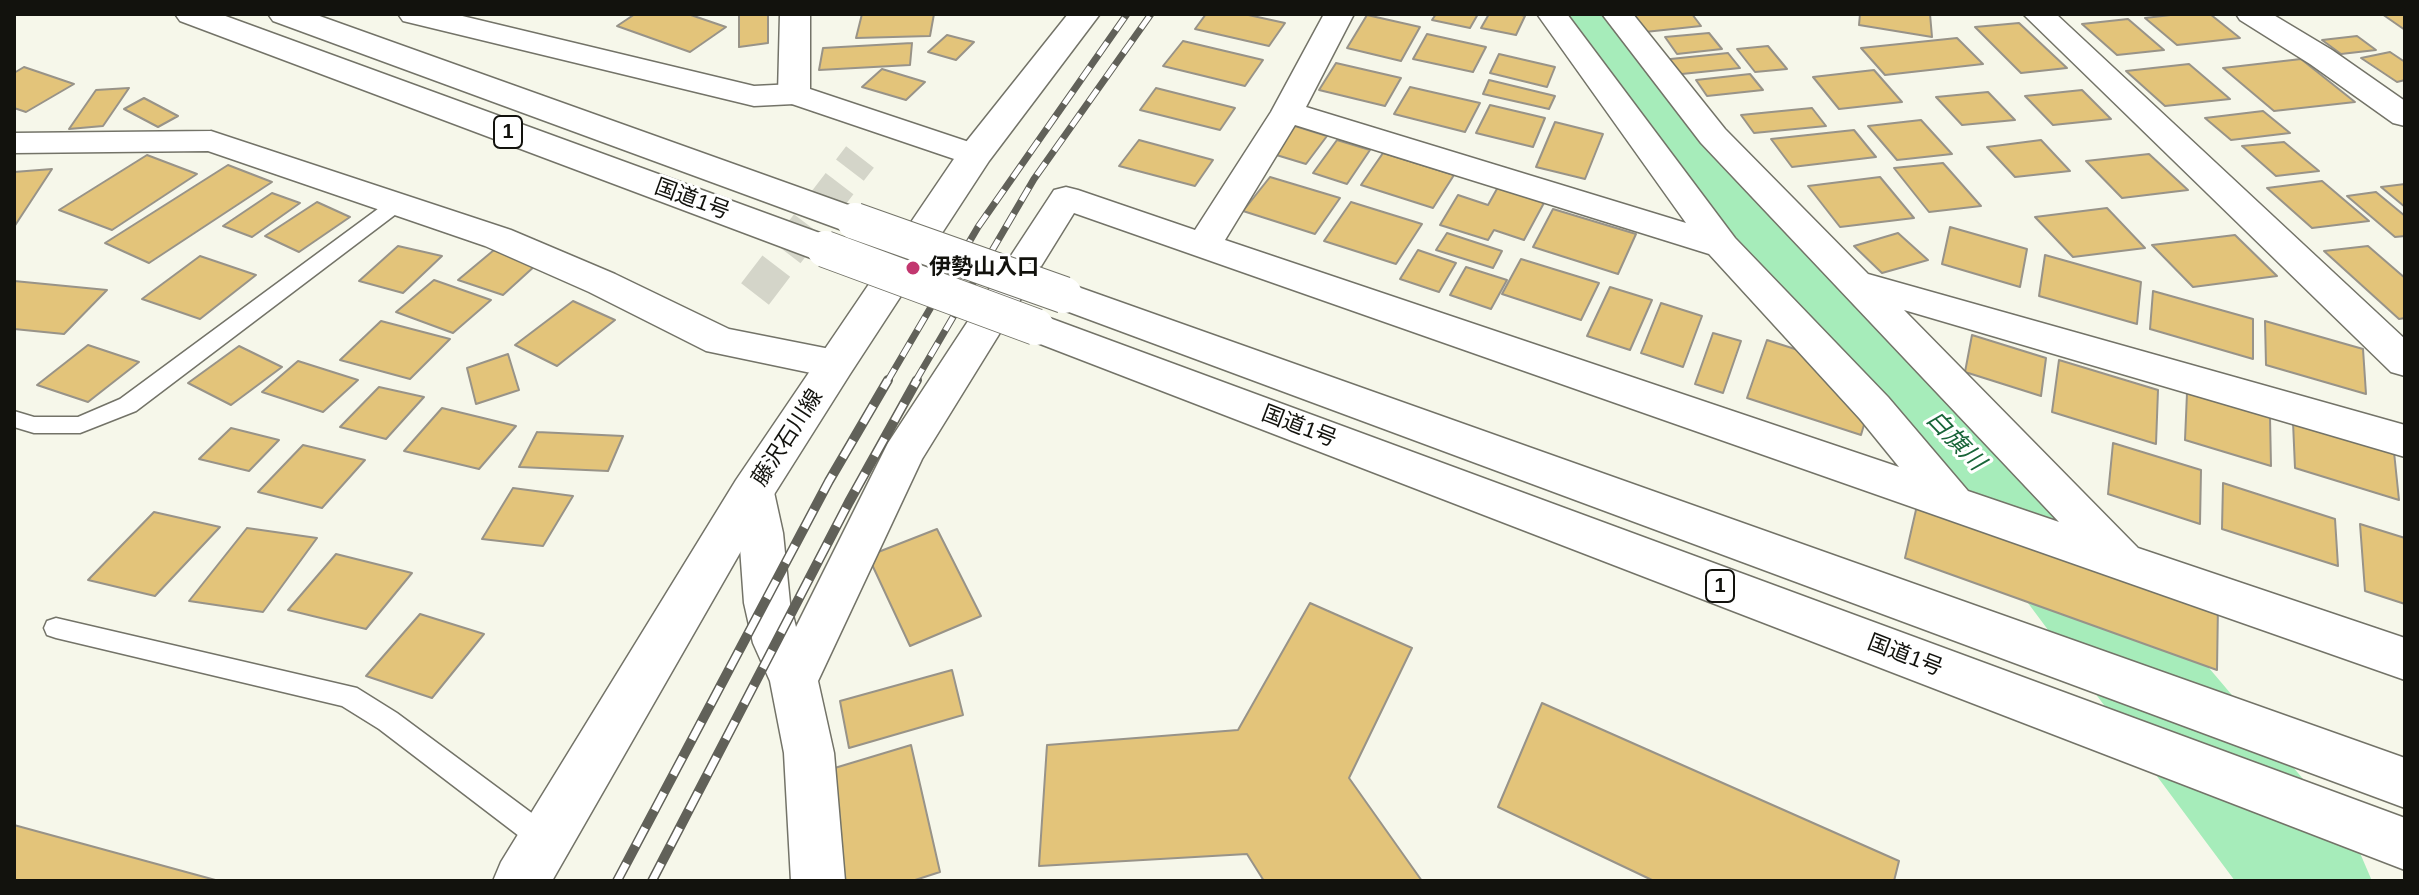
<!DOCTYPE html>
<html>
<head>
<meta charset="utf-8">
<style>
  body { margin:0 }
  #map { position:relative; width:2419px; height:895px; overflow:hidden; background:#f6f7ea; font-family:Arial,sans-serif }
  canvas { display:block }
  .frame { position:absolute; inset:0; border:16px solid #12120d; pointer-events:none }
</style>
</head>
<body>
<div id="map">
<canvas width="2419" height="895"></canvas>
<div class="frame"></div>
</div>
<script>
const c = document.querySelector('canvas').getContext('2d');
c.lineJoin = 'round';
const poly = rows => new Path2D(rows.map(r => 'M' + r).join(''));
function paint(path, color) { c.fillStyle = color; c.fill(path, 'evenodd'); }
function stroke(path, color, width, dash) { c.strokeStyle = color; c.lineWidth = width; c.lineCap = dash ? 'butt' : 'round'; c.setLineDash(dash || []); c.stroke(path); }
function write(font, color, halo, rows, align = 'center') {
  c.font = font + ' Arial,"Noto Sans JP",sans-serif'; c.lineWidth = 6; c.setLineDash([]); c.textBaseline = 'middle'; c.strokeStyle = halo; c.fillStyle = color; for (const [text, x, y, turn = 0] of rows) {
    c.save(); c.translate(x, y); c.rotate((+turn || 0) * Math.PI / 180); c.textAlign = isNaN(turn) ? turn : align; if (halo) c.strokeText(text, 0, 0); c.fillText(text, 0, 0); c.restore();
  }
}
paint(poly([
  [1551,14,1621,14,1665,71,1803,231,2025,451,2354,839,2372,881,2235,881,1955,505,1743,269,1613,103,1551,14]
]), '#a6ecba');
const building = poly([
  [635,14,688,14,726,27,690,52,617,26,635,14],
  [739,14,768,14,768,43,739,47,739,14],
  [862,14,934,14,930,36,856,38,862,14],
  [1206,14,1244,14,1285,23,1269,46,1195,29,1206,14],
  [1436,14,1478,14,1470,28,1432,20,1436,14],
  [1489,14,1518,14,1525,16,1516,35,1481,28,1489,14],
  [1632,14,1692,14,1701,26,1645,32,1632,14],
  [1860,14,1930,14,1932,37,1859,25,1860,14],
  [2179,14,2210,14,2240,38,2177,45,2145,18,2179,14],
  [2382,14,2405,14,2405,30,2382,14],
  [1367,15,1420,27,1401,61,1347,48,1367,15],
  [2128,19,2164,50,2117,55,2082,24,2128,19],
  [2019,23,2067,68,2021,73,1975,27,2019,23],
  [1709,33,1722,49,1677,54,1665,37,1709,33],
  [1427,34,1486,47,1473,72,1413,59,1427,34],
  [947,35,974,42,956,60,928,52,947,35],
  [2357,36,2376,50,2341,54,2322,40,2357,36],
  [1957,38,1983,64,1885,75,1861,48,1957,38],
  [1183,41,1263,60,1245,86,1163,66,1183,41],
  [912,43,910,65,819,70,823,48,912,43],
  [1768,46,1787,69,1755,72,1737,49,1768,46],
  [2390,52,2405,62,2405,80,2397,82,2361,58,2390,52],
  [1728,53,1740,68,1672,75,1661,60,1728,53],
  [1499,54,1555,67,1547,87,1490,73,1499,54],
  [2301,59,2355,102,2274,111,2223,68,2301,59],
  [1336,63,1401,78,1385,106,1319,90,1336,63],
  [2189,64,2230,99,2165,106,2126,71,2189,64],
  [24,67,74,84,26,112,14,108,14,73,24,67],
  [882,69,925,82,906,100,862,87,882,69],
  [1874,70,1902,102,1839,109,1813,77,1874,70],
  [1750,74,1763,90,1707,96,1696,80,1750,74],
  [1489,80,1555,96,1549,109,1483,94,1489,80],
  [1410,87,1480,103,1465,132,1394,114,1410,87],
  [129,88,103,126,69,129,96,90,129,88],
  [1156,88,1235,108,1220,130,1140,110,1156,88],
  [2082,90,2111,119,2053,125,2025,96,2082,90],
  [1988,92,2015,120,1962,125,1936,97,1988,92],
  [144,98,178,116,158,127,124,109,144,98],
  [1490,105,1545,118,1533,147,1476,133,1490,105],
  [1812,108,1826,126,1754,133,1741,115,1812,108],
  [2263,111,2290,133,2231,140,2205,118,2263,111],
  [1921,120,1952,154,1897,160,1868,126,1921,120],
  [1555,122,1603,134,1585,179,1536,167,1555,122],
  [1295,126,1327,136,1306,164,1273,154,1295,126],
  [1854,130,1876,157,1792,167,1771,139,1854,130],
  [1139,140,1213,160,1195,186,1119,166,1139,140],
  [1337,140,1370,150,1347,184,1313,173,1337,140],
  [2041,140,2070,171,2015,177,1987,147,2041,140],
  [2284,142,2319,171,2276,176,2242,146,2284,142],
  [1383,153,1454,175,1433,208,1361,185,1383,153],
  [2149,154,2188,190,2122,198,2086,161,2149,154],
  [147,155,197,174,112,230,59,210,147,155],
  [1943,163,1981,206,1929,212,1894,168,1943,163],
  [228,165,272,182,149,263,105,243,228,165],
  [52,169,14,227,14,172,52,169],
  [1270,177,1340,198,1315,234,1243,211,1270,177],
  [1880,177,1914,218,1840,227,1808,186,1880,177],
  [2322,181,2369,221,2312,228,2267,188,2322,181],
  [2405,184,2405,207,2381,187,2405,184],
  [1498,187,1545,201,1524,240,1494,230,1488,240,1440,225,1458,195,1488,205,1498,187],
  [2376,192,2405,216,2405,236,2395,237,2347,196,2376,192],
  [272,193,300,203,252,237,223,226,272,193],
  [317,202,350,217,299,252,265,236,317,202],
  [1351,202,1422,224,1396,264,1324,241,1351,202],
  [2107,208,2145,248,2073,257,2035,217,2107,208],
  [1553,209,1636,234,1618,274,1533,247,1553,209],
  [1950,227,2027,249,2020,287,1942,264,1950,227],
  [1447,233,1502,251,1493,268,1436,250,1447,233],
  [1898,233,1928,260,1882,273,1854,246,1898,233],
  [2235,235,2277,276,2193,287,2152,245,2235,235],
  [398,246,442,256,403,293,359,281,398,246],
  [2368,246,2405,278,2405,318,2399,319,2324,251,2368,246],
  [494,250,537,264,503,295,458,280,494,250],
  [1418,250,1456,263,1439,292,1400,279,1418,250],
  [2045,255,2141,282,2137,324,2039,296,2045,255],
  [200,256,256,275,200,319,142,299,200,256],
  [1521,259,1599,283,1581,320,1502,294,1521,259],
  [1466,267,1507,280,1491,309,1450,295,1466,267],
  [434,280,491,300,453,333,396,312,434,280],
  [14,281,107,290,64,334,14,329,14,281],
  [1610,287,1652,300,1630,350,1587,336,1610,287],
  [2153,291,2253,319,2253,359,2150,329,2153,291],
  [573,301,615,320,557,366,515,345,573,301],
  [1661,303,1702,316,1683,367,1641,353,1661,303],
  [381,321,450,339,410,379,340,360,381,321],
  [2265,321,2363,349,2366,394,2266,365,2265,321],
  [1713,333,1741,341,1723,393,1695,384,1713,333],
  [1972,335,2046,358,2041,396,1965,372,1972,335],
  [1767,340,1801,351,1866,418,1861,435,1747,398,1767,340],
  [88,345,139,362,88,402,37,385,88,345],
  [239,346,282,367,231,405,188,383,239,346],
  [508,354,519,390,476,404,467,368,508,354],
  [2059,360,2158,390,2156,444,2052,412,2059,360],
  [298,361,358,380,323,412,262,392,298,361],
  [379,387,424,397,386,439,340,427,379,387],
  [2187,393,2270,417,2271,466,2185,440,2187,393],
  [442,408,516,426,479,469,404,451,442,408],
  [2293,422,2394,452,2399,500,2295,468,2293,422],
  [231,428,279,440,249,471,199,459,231,428],
  [537,432,623,436,608,471,519,467,537,432],
  [2113,443,2201,470,2200,524,2108,494,2113,443],
  [303,445,365,460,322,508,258,492,303,445],
  [2223,483,2335,519,2338,566,2222,529,2223,483],
  [513,488,573,496,543,546,482,539,513,488],
  [1918,501,2218,604,2217,670,1905,558,1918,501],
  [154,512,220,527,155,596,88,580,154,512],
  [2360,524,2405,538,2405,604,2365,591,2360,524],
  [247,528,317,538,263,612,189,601,247,528],
  [937,529,981,616,910,646,868,556,937,529],
  [336,554,412,573,366,629,288,610,336,554],
  [1310,603,1412,648,1349,778,1422,881,1264,881,1247,854,1039,866,1047,745,1238,730,1310,603],
  [420,614,484,634,432,698,366,676,420,614],
  [952,670,963,715,849,748,840,701,952,670],
  [1542,703,1899,861,1894,881,1654,881,1498,807,1542,703],
  [911,745,940,872,912,881,838,881,818,773,911,745],
  [14,825,219,881,14,881,14,825]
]);
paint(building, '#e3c47a');
stroke(building, '#989388', 2);
stroke(poly([
  [755,294,860,157]
]), '#d4d5c9', 35, [35, 17]);
const lane = poly([
  [397,198,406,204,404,208,136,411,80,433,34,433,14,427,14,411,34,417,78,417,120,399,390,200,397,198],
  [56,618,357,688,397,713,556,831,560,840,556,849,546,853,536,849,379,729,342,706,56,638,47,635,44,628,47,621,56,618]
]);
const street = poly([
  [780,14,810,14,810,89,987,148,992,155,987,162,975,165,963,162,783,101,778,94,780,14],
  [1324,14,1354,14,1306,107,1686,223,1537,14,1567,14,1735,238,1888,397,1968,491,2059,522,1701,143,1602,14,1633,14,1725,129,1868,274,2405,425,2405,457,1904,310,2138,548,2405,638,2405,680,1074,213,922,459,818,681,834,753,845,881,791,881,784,753,770,681,753,643,744,603,739,533,730,492,737,480,752,475,767,480,774,492,783,533,790,603,796,627,888,443,1054,190,1066,187,1078,190,1195,230,1271,112,1324,14],
  [1295,125,1709,254,1860,419,1899,467,1225,240,1295,125],
  [2023,14,2056,14,2405,339,2405,376,2391,372,2023,14],
  [2236,14,2272,14,2332,50,2405,101,2405,126,2393,123,2310,64,2240,20,2236,14],
  [211,131,511,230,615,274,729,329,835,350,849,354,855,364,849,374,835,378,706,351,589,292,485,246,208,151,14,153,14,133,211,131]
]);
const secondary = poly([
  [1068,14,1100,14,989,161,850,374,768,504,552,881,493,881,501,862,736,480,962,147,1068,14]
]);
const highway = poly([
  [175,14,220,14,839,240,844,249,839,258,825,262,811,258,180,21,175,14],
  [268,14,314,14,868,212,874,221,868,230,855,233,842,230,273,21,268,14],
  [398,14,454,14,754,86,794,84,806,87,811,94,806,101,794,104,754,106,403,21,398,14],
  [1064,282,2405,758,2405,808,1050,305,1044,295,1050,285,1064,282],
  [1036,313,2405,818,2405,870,1022,337,1016,327,1022,317,1036,313]
]);
stroke(lane, '#737368', 3);
stroke(street, '#737368', 3);
stroke(secondary, '#737368', 3);
stroke(highway, '#737368', 3);
paint(lane, '#fff');
paint(street, '#fff');
paint(secondary, '#fff');
paint(highway, '#fff');
const railFar1 = poly([
  [887,382,978,227,1127,14],
  [915,382,1034,179,1151,14]
]);
const rail = poly([
  [617,881,829,481,888,380],
  [652,881,849,502,917,380]
]);
stroke(railFar1, '#616159', 7);
stroke(rail, '#616159', 10);
stroke(railFar1, '#fff', 5, [15]);
stroke(rail, '#fff', 7, [20]);
const highwayBridge = poly([
  [855,221,1064,295],
  [825,249,1036,327]
]);
stroke(highwayBridge, '#737368', 38, []);
stroke(highwayBridge, '#fff', 36);
for (const [x, y, r, color] of [
  [913,268,8,"#c2376f"]
]) { const dot = new Path2D(); dot.arc(x, y, r, 0, 2 * Math.PI); c.fillStyle = color; c.fill(dot); stroke(dot, '#fff', 3); }
for (const [x, y, w] of [
  [508,132,28],
  [1720,586,28]
]) { const box = new Path2D(); box.roundRect(x - w / 2, y - 16, w, 32, 6); c.fillStyle = '#fff'; c.fill(box); stroke(box, '#12120d', 2); }
write('bold 20px', '#12120d', null, [
  ["1",508,132],
  ["1",1720,586]
]);
write('22px', '#12120d', '#fff', [
  ["国道1号",692,200,20],
  ["国道1号",1299,427,21],
  ["藤沢石川線",788,438,-57],
  ["国道1号",1905,656,21]
]);
write('bold 22px', '#12120d', '#fff', [
  ["伊勢山入口",929,268]
], 'left');
write('italic 24px', '#186538', '#fff', [
  ["白旗川",1955,441,46]
]);
</script>
</body>
</html>
